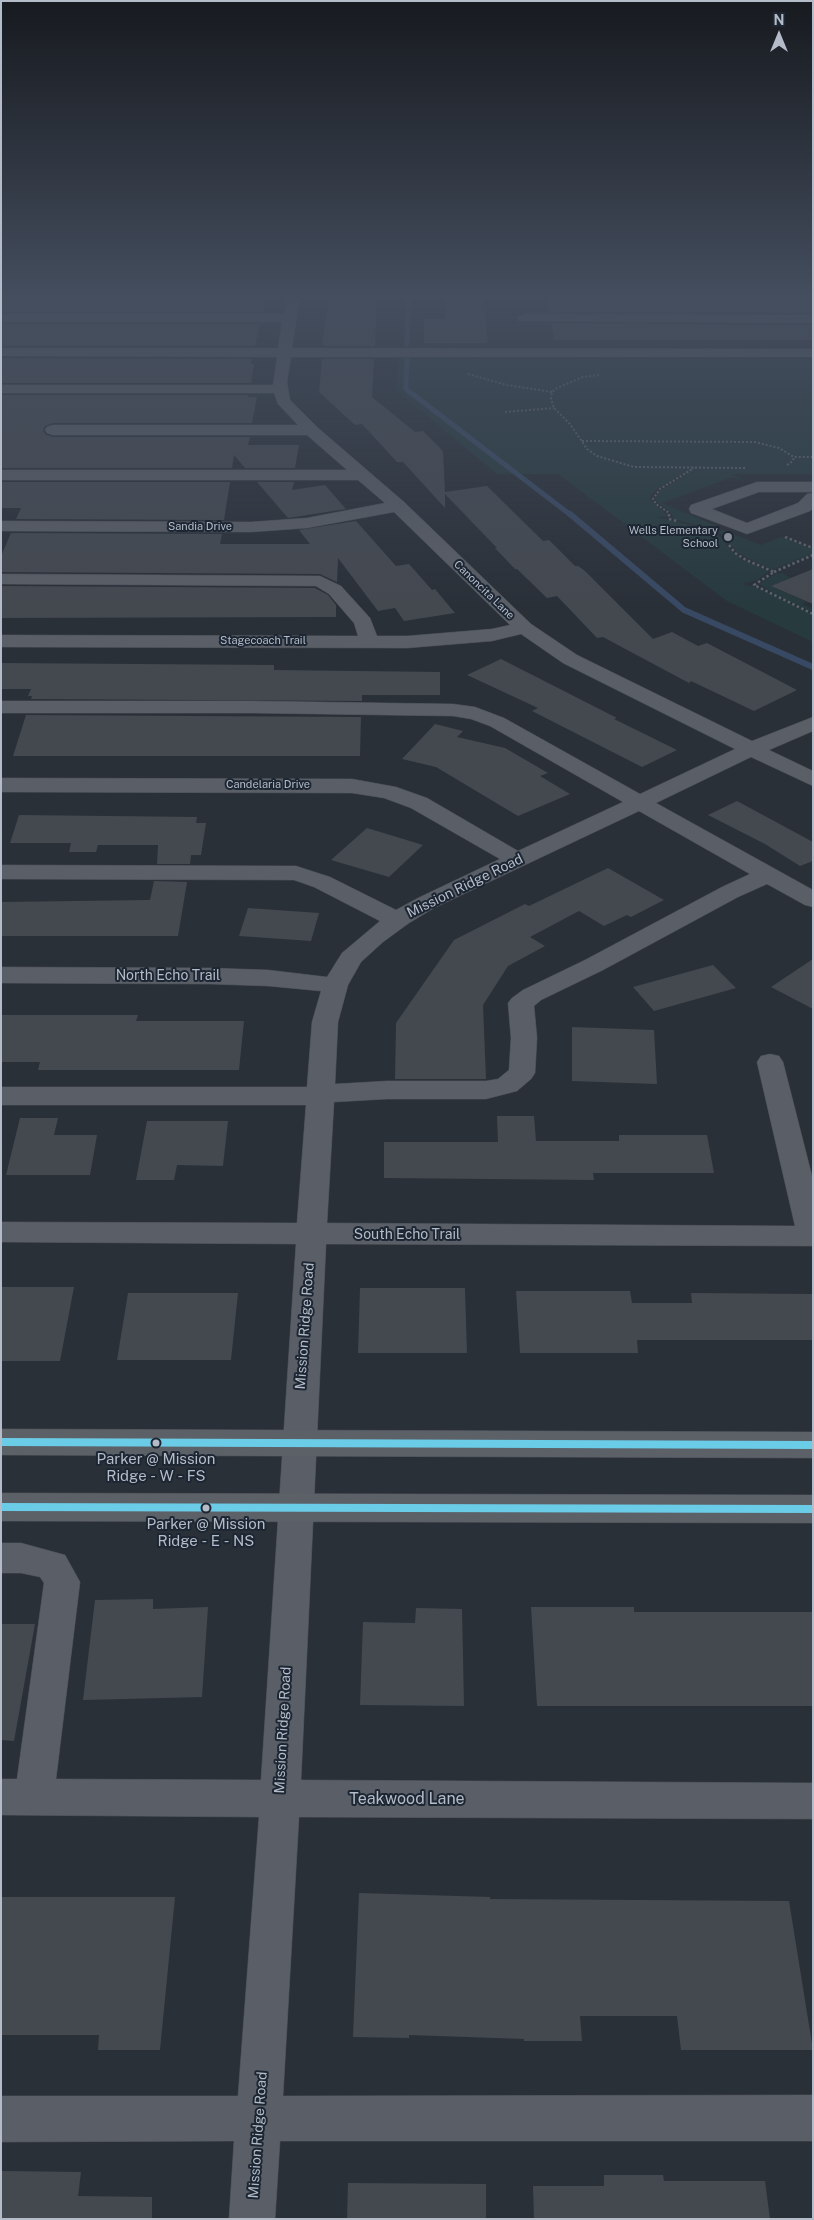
<!DOCTYPE html>
<html>
<head>
<meta charset="utf-8">
<style>
  body { margin:0 }
  #map { position:relative; width:814px; height:2220px; overflow:hidden; background:#2a3038; font-family:"Public Sans",sans-serif }
  canvas { display:block }
  .frame { position:absolute; inset:0; border:2px solid #b4bcc9; pointer-events:none }
  .north { position:absolute; left:754px; top:10px; width:50px; height:50px; -webkit-text-stroke:4px #1d2633; paint-order:stroke; rotate:0deg; font-size:14px; font-weight:700; line-height:20px; text-align:center; color:#b4bcc9 }
  .north::after { content:''; display:block; margin:auto; width:18px; height:22px; background:#b4bcc9; clip-path:polygon(50% 0,100% 100%,50% 72%,0 100%) }
</style>
</head>
<body>
<div id="map">
<canvas width="814" height="2220"></canvas>
<div class="frame"></div>
<div class="north">N</div>
</div>
<script>
const c = document.querySelector('canvas').getContext('2d');
c.lineJoin = 'round';
function paint(path, color) { c.fillStyle = color; c.fill(path, 'evenodd'); }
const poly = rows => new Path2D(rows.map(r => 'M' + r).join(''));
function stroke(path, color, width, dash) { c.strokeStyle = color; c.lineWidth = width; c.lineCap = dash ? 'butt' : 'round'; c.setLineDash(dash || []); c.stroke(path); }
function write(font, color, halo, rows, align = 'center') {
  c.font = font + ' "Public Sans",sans-serif'; c.lineWidth = 4; c.setLineDash([]); c.textBaseline = 'middle'; c.strokeStyle = halo; c.fillStyle = color; for (const [text, x, y, turn = 0] of rows) {
    c.save(); c.translate(x, y); c.rotate((+turn || 0) * Math.PI / 180); c.textAlign = isNaN(turn) ? turn : align; if (halo) c.strokeText(text, 0, 0); c.fillText(text, 0, 0); c.restore();
  }
}
paint(poly([
  [399,358,813,359,813,474,732,474,746,482,732,477,662,503,721,528,715,530,674,519,671,513,656,501,657,493,687,474,682,474,656,490,651,495,650,500,668,516,657,517,710,530,722,539,732,552,741,559,769,571,757,580,743,584,761,589,813,615,813,642,727,601,558,474,497,474,396,390],
  [722,530,761,545,781,537,813,549,813,553,772,570,738,553,719,532],
  [783,573,790,578,771,586,807,602,802,604,813,609,813,612,781,598,759,584,775,574]
]), '#273a3e');
stroke(poly([
  [407,344,409,297],
  [407,360,406,389,572,516]
]), '#384963', 5);
stroke(poly([
  [570,514,684,610,813,667]
]), '#384963', 6);
paint(poly([
  [329,297,377,297,375,346,324,346,324,343,322,343],
  [445,297,483,297,488,343,424,343,424,319,446,319],
  [546,297,813,299,813,313,549,312],
  [1,298,267,298,263,312,1,312],
  [551,323,813,325,813,340,554,340],
  [1,324,260,324,255,346,1,346],
  [1,358,252,359,251,364,254,364,251,383,1,383],
  [322,359,374,359,372,397,415,432,423,431,441,449,443,452,445,492,487,486,543,541,549,540,575,566,578,566,585,571,653,639,672,632,698,646,707,643,797,690,754,711,691,681,689,683,603,637,597,638,557,596,547,598,517,569,515,569,495,548,497,548,445,494,445,508,403,462,397,462,362,424,355,425,319,392],
  [1,395,249,395,248,397,257,397,252,423,53,423,45,426,43,431,46,435,53,437,250,437,248,445,299,445,295,468,245,468,234,455,232,468,1,468],
  [1,482,230,482,224,520,16,519,21,508,1,508],
  [257,482,294,482,292,490,325,485,346,509,288,518],
  [356,521,396,566,409,564,432,590,435,589,455,613,404,621,395,608,378,611,338,558,337,582,320,574,1,572,1,556,11,533,222,534,220,544,310,544,299,530],
  [813,569,813,604,771,586],
  [1,586,315,588,328,595,336,605,336,617,1,618],
  [501,659,617,718,614,719,677,750,642,767,532,711,538,708,467,675],
  [1,663,274,665,274,670,440,672,440,695,362,695,362,701,31,699,32,696,28,696,31,689,1,689],
  [26,715,361,717,360,756,13,756],
  [435,724,463,731,457,737,505,748,548,773,540,776,570,794,518,816,436,767,402,759],
  [737,801,813,842,813,861,800,866,765,844,708,815],
  [19,815,197,817,196,823,206,823,201,855,191,855,190,864,157,864,158,845,98,845,96,852,69,852,71,843,10,843],
  [367,828,423,845,389,877,331,860],
  [608,868,664,900,631,917,627,915,604,926,579,911,530,937,545,946,508,966,483,1005,486,1079,395,1079,396,1023,454,940,525,904,529,906],
  [154,881,187,882,178,936,1,936,1,902,150,900],
  [248,908,319,913,311,941,239,936],
  [813,959,813,1009,771,987],
  [713,965,736,988,654,1011,633,987],
  [1,1015,138,1015,136,1021,244,1021,239,1070,38,1070,40,1062,1,1062],
  [572,1027,654,1030,657,1084,572,1081],
  [497,1116,534,1116,536,1141,619,1141,619,1135,707,1135,714,1173,593,1173,594,1180,384,1178,384,1142,498,1142],
  [20,1118,58,1118,54,1135,97,1135,90,1175,6,1175],
  [147,1121,228,1121,223,1166,177,1165,174,1180,136,1180],
  [1,1287,74,1287,60,1361,1,1361],
  [360,1288,465,1288,467,1353,358,1353],
  [516,1291,630,1291,632,1303,692,1303,691,1293,813,1294,813,1340,637,1340,638,1353,520,1353],
  [128,1293,238,1293,231,1360,117,1360],
  [153,1599,153,1609,208,1607,202,1697,83,1700,95,1600],
  [531,1607,634,1607,634,1612,813,1612,813,1706,537,1706],
  [416,1608,462,1609,464,1706,360,1705,363,1622,415,1623],
  [1,1624,35,1624,14,1741,1,1740],
  [359,1893,490,1897,490,1899,789,1901,813,2050,681,2050,677,2016,580,2016,582,2041,524,2041,524,2039,409,2035,409,2038,353,2037],
  [1,1897,175,1897,160,2050,98,2050,99,2035,1,2035],
  [1,2171,81,2172,78,2196,152,2197,152,2219,1,2219],
  [604,2175,663,2175,664,2181,765,2181,770,2219,534,2219,533,2186,604,2186],
  [348,2183,486,2184,486,2219,347,2219]
]), '#444950');
const minor = poly([
  [286,297,300,297,292,348,813,349,813,357,291,357,287,382,290,400,317,427,404,502,531,624,577,655,752,741,813,717,813,731,769,750,813,771,813,786,751,757,656,803,813,890,813,907,805,905,767,884,738,897,603,970,541,1000,534,1006,537,1038,535,1073,531,1079,517,1091,486,1099,387,1099,334,1102,327,1223,795,1226,757,1062,761,1056,770,1054,779,1056,783,1062,813,1180,813,1246,326,1244,301,1780,813,1783,813,1819,299,1817,283,2096,813,2095,813,2141,280,2141,275,2219,229,2219,234,2141,1,2142,1,2096,238,2096,259,1817,1,1815,1,1779,17,1779,44,1583,40,1577,21,1573,1,1573,1,1543,21,1543,65,1555,80,1582,56,1779,261,1780,296,1244,1,1242,1,1222,297,1223,306,1105,1,1105,1,1087,307,1087,312,1022,321,991,268,986,210,984,1,983,1,967,210,968,268,970,327,977,342,953,380,921,314,887,294,880,1,879,1,865,296,866,330,877,396,910,418,898,500,859,411,808,384,798,352,793,1,792,1,778,352,779,396,787,427,798,518,851,623,802,490,726,471,719,453,716,252,713,1,713,1,701,252,701,453,704,475,707,504,718,640,794,735,749,563,663,521,634,492,641,407,648,1,647,1,635,358,636,354,623,347,615,329,594,316,586,1,584,1,574,320,576,341,586,370,618,377,636,407,636,492,629,510,625,394,512,307,528,251,532,1,531,1,521,251,522,307,518,385,503,358,480,1,480,1,470,347,470,307,435,53,435,47,433,45,430,47,427,53,425,298,425,278,404,274,393,1,393,1,385,273,385,277,357,1,356,1,348,278,348,282,322,1,322,1,314,284,314,286,297],
  [639,811,750,874,722,887,585,960,523,990,512,998,508,1003,511,1038,509,1070,498,1079,486,1081,387,1081,335,1084,338,1022,348,985,361,962,383,942,409,923,434,908,639,811],
  [524,314,813,315,813,323,519,321,517,318,524,314],
  [757,482,813,482,813,492,759,492,712,509,747,523,798,503,807,494,813,493,813,508,810,511,747,534,691,513,689,509,691,505,757,482]
]);
const major = poly([
  [1,1429,813,1432,813,1458,1,1455,1,1429],
  [1,1493,813,1495,813,1523,1,1521,1,1493]
]);
stroke(minor, '#484c53', 1);
stroke(major, '#484c55', 1);
stroke(poly([
  [468,374,507,385,552,392],
  [599,375,583,377,557,388,552,392,551,399,554,408,570,424,587,449,597,456,634,467,746,468],
  [505,412,554,408],
  [582,441,755,442,779,448,794,457,813,457],
  [787,465,793,461,794,457],
  [669,516,669,513,656,504,653,499,660,489,694,468]
]), '#5d636a', 2, [2, 2]);
stroke(poly([
  [669,514,669,519,677,521],
  [785,537,813,548],
  [729,545,735,553,746,560,774,572,754,585,813,614],
  [774,572,813,555]
]), '#5d636a', 2.5, [2.5, 2.5]);
paint(minor, '#5a5e66');
paint(major, '#5c6168');
stroke(poly([
  [1,1442,813,1445],
  [1,1507,813,1509]
]), '#6bcce7', 8);
const sky = c.createLinearGradient(0, 0, 0, 608);
sky.addColorStop(0, '#171a1f');
sky.addColorStop(0.49, '#444e5e');
sky.addColorStop(1, '#444e5e00');
c.fillStyle = sky;
c.fillRect(0, 0, 814, 608);
for (const [x, y, r, color] of [
  [728,537,5,"#848b96"],
  [156,1443,4.5,"#b4bcc9"],
  [206,1508,4.5,"#b4bcc9"]
]) { const dot = new Path2D(); dot.arc(x, y, r, 0, 2 * Math.PI); c.fillStyle = color; c.fill(dot); stroke(dot, '#1d2633', 2); }
write('11px', '#b4bcc9', '#1d2633', [
  ["Sandia Drive",200,527],
  ["Canoncita Lane",484,590,44],
  ["Stagecoach Trail",263,641],
  ["Candelaria Drive",268,785]
]);
write('11px', '#b4bcc9', '#1d2633', [
  ["Wells Elementary",718,531],
  ["School",718,544]
], 'right');
write('14px', '#b4bcc9', '#1d2633', [
  ["Mission Ridge Road",465,886,-26],
  ["North Echo Trail",168,976],
  ["South Echo Trail",407,1235],
  ["Mission Ridge Road",305,1326,-86],
  ["Mission Ridge Road",283,1730,-87],
  ["Mission Ridge Road",258,2135,-86]
]);
write('15px', '#b4bcc9', '#1d2633', [
  ["Parker @ Mission",156,1459],
  ["Ridge - W - FS",156,1476],
  ["Parker @ Mission",206,1524],
  ["Ridge - E - NS",206,1541]
]);
write('16px', '#b4bcc9', '#1d2633', [
  ["Teakwood Lane",407,1799]
]);
</script>
</body>
</html>
